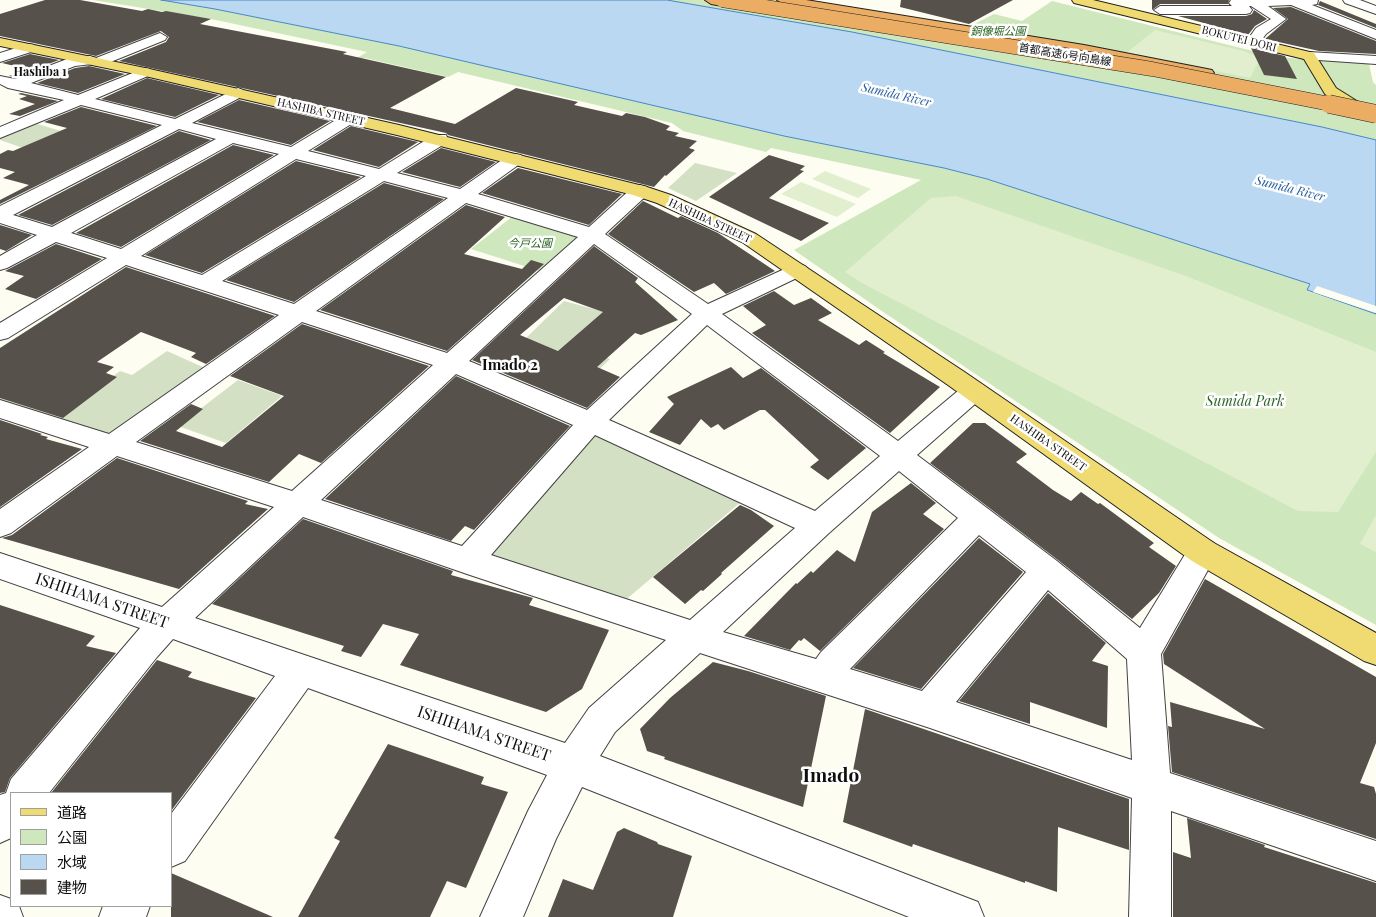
<!DOCTYPE html>
<html>
<head>
<meta charset="utf-8">
<style>
  body { margin:0 }
  #map { position:relative; width:1376px; height:917px; overflow:hidden; background:#fefdf2; font-family:"Playfair Display","Noto Sans JP",serif }
  canvas { display:block }
  .legend { position:absolute; left:10px; top:792px; width:162px; height:115px; box-sizing:border-box; background:#fff; border:1px solid #9f9f9f; margin:0; padding:6px 9px; list-style:none; font-size:15px; color:#0f0f0f }
  .legend li { display:flex; align-items:center; gap:10px; height:25px }
  .legend b { width:25px; border:1px solid #9f9f9f }
</style>
</head>
<body>
<div id="map">
<canvas width="1376" height="917"></canvas>
<ul class="legend">
<li><b style="height:6px;background:#efdb71"></b>道路</li>
<li><b style="height:14px;background:#cfe7bd"></b>公園</li>
<li><b style="height:14px;background:#bad8f2"></b>水域</li>
<li><b style="height:14px;background:#57514c"></b>建物</li>
</ul>
</div>
<script>
const c = document.querySelector('canvas').getContext('2d');
c.lineJoin = 'round';
function paint(path, color) { c.fillStyle = color; c.fill(path, 'evenodd'); }
const poly = rows => new Path2D(rows.map(r => 'M' + r).join(''));
function stroke(path, color, width, dash) { c.strokeStyle = color; c.lineWidth = width; c.lineCap = dash ? 'butt' : 'round'; c.setLineDash(dash || []); c.stroke(path); }
function write(font, color, halo, rows, align = 'center') {
  c.font = font + ' "Playfair Display","Noto Sans JP",serif'; c.lineWidth = 5; c.setLineDash([]); c.textBaseline = 'middle'; c.strokeStyle = halo; c.fillStyle = color; for (const [text, x, y, turn = 0] of rows) {
    c.save(); c.translate(x, y); c.rotate((+turn || 0) * Math.PI / 180); c.textAlign = isNaN(turn) ? turn : align; if (halo) c.strokeText(text, 0, 0); c.fillText(text, 0, 0); c.restore();
  }
}
paint(poly([
  [93,0,161,0,215,9,399,46,784,136,944,168,987,179,1310,284,1307,291,1376,314,1376,625,1219,538,876,307,794,250,921,180,771,148,766,152,683,131,672,123,458,72,448,77,365,58,351,66,345,65,367,52,211,19],
  [667,0,793,0,970,26,994,14,1022,21,1052,1,1277,57,1369,64,1373,82,1376,85,1376,140,1322,127,852,32],
  [513,216,581,235,540,271,471,249]
]), '#cfe7bd');
paint(poly([
  [34,123,61,131,23,148,0,140,0,138],
  [695,163,737,173,696,201,668,188],
  [564,301,612,314,578,346,610,359,584,384,576,358,526,338],
  [167,351,207,369,112,437,0,401,0,386,69,408,120,371,132,375],
  [238,380,282,396,226,443,178,426],
  [593,433,742,501,622,603,486,556]
]), '#d4e0c3');
paint(poly([
  [1155,30,1244,51,1254,55,1259,61,1250,78,1126,53],
  [825,171,871,189,858,198,812,179],
  [801,182,856,204,837,217,781,194],
  [956,196,1186,276,1376,352,1376,452,1338,512,1298,511,862,283,845,272,931,198],
  [1376,515,1376,552,1360,544]
]), '#e1efce');
const water = poly([
  [161,0,667,0,852,32,1322,127,1372,139,1376,140,1376,314,1307,290,1310,284,987,179,944,168,784,136,399,46,215,9,161,0]
]);
paint(water, '#bad8f2');
stroke(water, '#4587c5', 1);
paint(poly([
  [1317,286,1376,306,1376,313,1313,292]
]), '#fefdf2');
paint(poly([
  [45,0,80,0,142,11,148,9,162,12,166,11,211,19,200,24,347,52,343,54,446,77,390,108,455,124,516,88,578,102,574,105,622,116,626,113,645,117,670,126,666,130,679,133,675,136,697,141,689,148,695,150,666,176,665,175,654,187,448,135,446,133,119,61,166,42,169,37,161,31,96,56,0,36,0,14],
  [901,0,1013,0,969,24,900,7],
  [1152,0,1229,0,1228,4,1160,4,1152,10],
  [1320,1,1376,24,1376,28,1318,5],
  [1291,7,1376,41,1376,54,1319,51,1265,39,1288,19,1273,8],
  [1254,10,1267,19,1255,26,1248,35,1178,16,1246,16,1252,14],
  [1251,48,1285,56,1297,79,1264,75],
  [30,54,59,60,15,77,9,76,27,69,2,63],
  [89,66,125,74,78,93,37,83,75,68],
  [147,78,219,95,175,117,101,99],
  [21,93,58,101,20,116,9,114,35,104,19,99,27,96,18,94],
  [239,100,330,121,291,145,197,122],
  [81,107,157,126,0,204,0,200,29,185,3,178,15,172,0,168,0,154,8,150,13,151,67,128,44,122],
  [351,126,397,137,418,142,379,167,313,150],
  [179,131,211,140,52,225,18,215],
  [233,145,274,155,121,247,76,233],
  [441,148,496,162,460,187,402,172],
  [769,155,805,166,800,170,804,171,769,198,829,223,801,241,709,197],
  [296,161,361,177,202,273,145,255],
  [518,168,622,194,589,225,482,193],
  [384,183,444,199,294,302,226,280],
  [643,201,678,218,681,216,718,233,775,271,726,294,714,283,694,292,608,234],
  [466,205,505,217,464,254,522,269,531,260,544,264,447,351,320,310],
  [0,225,32,235,6,251,0,249],
  [56,244,102,259,36,299,5,289,24,276,5,271],
  [594,246,638,278,635,282,678,320,641,335,635,333,597,367,620,377,587,408,472,360],
  [564,298,603,312,558,351,520,335],
  [126,267,275,316,206,364,191,357,196,353,141,332,97,362,114,367,106,373,117,377,63,418,0,398,0,348],
  [774,291,794,305,811,298,832,313,818,320,859,345,866,340,885,352,883,353,940,387,890,433,752,333,766,325,743,306],
  [302,324,429,366,321,463,299,454,269,482,140,441,191,404,203,409,176,431,222,447,284,396,230,376],
  [731,367,743,378,761,368,866,448,828,480,810,467,819,460,765,410,760,410,724,430,718,424,711,428,701,419,680,445,649,432,674,404,667,397],
  [456,376,570,426,474,530,465,526,451,541,325,499],
  [0,420,42,434,40,435,48,437,46,439,82,449,0,507],
  [973,423,985,423,1027,454,1016,462,1053,490,1071,501,1081,492,1098,504,1100,503,1154,543,1149,547,1176,566,1159,593,1132,619,1058,560,930,463],
  [117,458,248,501,245,504,268,509,179,589,2,538,12,535],
  [911,483,936,503,923,514,944,529,820,651,804,638,801,641,799,640,790,650,744,636,796,583,797,584,811,571,813,573,837,550,855,562,872,512],
  [740,505,751,510,774,526,721,573,722,574,703,591,701,590,685,604,653,577],
  [303,519,453,571,451,575,533,598,529,605,609,630,582,689,546,712,400,665,419,634,383,624,361,657,341,651,344,646,212,604],
  [979,538,1023,572,921,689,853,668],
  [1205,579,1376,677,1376,743,1360,783,1374,787,1376,794,1376,839,1172,772,1168,726,1172,727,1170,702,1265,729,1164,664,1163,654],
  [1048,593,1106,643,1092,661,1108,666,1107,728,1030,702,1030,724,959,701],
  [0,605,95,636,86,646,116,653,10,778,5,792,0,793],
  [157,660,192,672,188,677,256,698,171,811,171,793,51,793],
  [713,662,748,671,826,696,803,807,664,759,665,757,647,751,640,729,670,698],
  [865,709,1129,799,1129,850,1058,827,1057,892,1025,881,1025,883,913,844,912,847,843,822],
  [388,744,484,777,481,784,508,792,466,888,447,881,430,917,298,917,340,841,334,838],
  [1187,818,1265,845,1264,847,1376,883,1376,917,1173,917,1173,852,1191,858],
  [624,828,657,842,658,844,692,856,673,917,548,917,563,879,593,890,617,832],
  [171,873,273,917,171,917]
]), '#57514c');
const minor = poly([
  [1231,0,1318,0,1317,4,1312,5,1376,30,1376,39,1291,5,1268,6,1286,19,1266,34,1258,45,1253,46,1246,42,1256,28,1271,19,1251,6,1249,6,1252,10,1250,13,1246,14,1160,14,1154,10,1160,6,1232,6,1229,3,1231,0],
  [1343,0,1360,0,1376,6,1376,14,1345,3,1343,0],
  [160,33,167,37,165,40,103,65,98,66,92,64,75,66,31,83,78,95,145,68,150,69,152,72,150,75,95,99,175,119,238,88,243,90,246,93,243,96,192,123,291,147,344,115,350,113,356,115,358,118,356,121,308,151,379,169,434,135,446,135,448,139,446,143,397,173,460,189,509,155,515,154,521,155,524,159,521,163,478,194,589,227,633,187,640,185,647,187,649,191,647,195,605,234,708,304,791,266,798,264,805,266,809,270,805,274,722,314,898,441,965,385,974,383,983,385,987,391,983,397,917,455,1057,561,1140,628,1192,543,1203,540,1214,543,1218,552,1161,654,1170,773,1376,841,1376,881,1171,811,1171,917,1129,917,1132,798,930,728,700,653,615,732,600,756,978,902,984,917,909,917,582,787,556,839,523,917,480,917,528,811,547,775,308,688,185,861,171,867,171,814,275,676,173,639,157,657,49,793,11,793,11,838,0,843,0,795,6,793,11,779,140,628,0,579,0,553,162,607,274,507,117,456,11,533,0,537,0,509,89,447,0,418,0,400,109,434,279,315,126,265,8,338,0,340,0,323,107,258,56,242,7,268,0,270,0,256,37,235,0,223,0,206,162,125,81,105,0,138,0,127,64,100,8,88,0,84,0,76,15,79,67,59,90,56,96,58,160,33],
  [179,129,216,139,52,227,13,215,179,129],
  [233,143,279,154,121,249,71,233,233,143],
  [296,159,366,176,202,275,141,256,296,159],
  [384,181,448,198,294,304,222,281,384,181],
  [466,203,578,237,447,353,316,311,466,203],
  [594,244,692,314,587,410,469,361,594,244],
  [302,322,433,365,292,491,136,442,302,322],
  [707,325,880,456,815,511,609,420,707,325],
  [456,374,573,425,462,546,321,500,456,374],
  [595,435,795,528,690,620,491,555,595,435],
  [899,471,958,518,821,652,816,659,723,632,829,533,899,471],
  [303,517,467,574,666,640,589,708,565,743,195,618,303,517],
  [979,535,1026,572,922,691,850,669,979,535],
  [1048,590,1127,659,1132,760,956,702,1048,590],
  [29,44,34,45,36,48,34,51,0,62,0,53,29,44],
  [1309,52,1376,56,1376,64,1304,59,1302,56,1309,52],
  [0,895,11,899,11,906,19,906,23,917,0,917,0,895],
  [103,906,150,906,146,917,99,917,103,906]
]);
const major = poly([
  [1072,0,1093,0,1314,53,1336,88,1360,103,1376,108,1376,116,1371,117,1348,109,1325,94,1304,59,1074,3,1072,0],
  [0,38,145,68,399,125,647,187,671,195,756,234,966,373,1214,543,1376,633,1376,665,1364,661,1192,561,948,385,742,242,657,203,633,195,397,135,145,76,0,46,0,38]
]);
const highway = poly([
  [705,0,732,0,755,4,757,7,751,11,711,4,705,0],
  [777,0,806,0,1084,45,1207,69,1212,70,1214,73,1212,76,1207,77,1084,53,783,4,777,0]
]);
stroke(minor, '#424242', 2);
stroke(major, '#202020', 2);
stroke(highway, '#202020', 2);
paint(minor, '#fff');
paint(major, '#efdb71');
paint(highway, '#ebad64');
const highwayBridgeFar1 = poly([
  [722,0,1152,69,1335,105]
]);
const highwayBridge = poly([
  [1329,104,1376,114]
]);
stroke(highwayBridgeFar1, '#202020', 15, []);
stroke(highwayBridge, '#202020', 19, []);
stroke(highwayBridgeFar1, '#ebad64', 14);
stroke(highwayBridge, '#ebad64', 18);
write('italic 11px', '#2b6323', '#fff', [
  ["銅像堀公園",998,32],
  ["今戸公園",530,244]
]);
write('11px', '#0f0f0f', '#fff', [
  ["BOKUTEI DORI",1239,39,14],
  ["首都高速6号向島線",1065,55,9],
  ["HASHIBA STREET",321,112,13],
  ["HASHIBA STREET",710,221,25],
  ["HASHIBA STREET",1048,443,35]
]);
write('bold 12px', '#0f0f0f', '#fff', [
  ["Hashiba 1",40,72]
]);
write('italic 12px', '#205a99', '#fff', [
  ["Sumida River",896,95,13],
  ["Sumida River",1290,189,14]
]);
write('italic 14px', '#2b6323', '#fff', [
  ["Sumida Park",1245,402]
]);
write('bold 15px', '#0f0f0f', '#fff', [
  ["Imado 2",510,365]
]);
write('16px', '#0f0f0f', '#fff', [
  ["ISHIHAMA STREET",102,601,19],
  ["ISHIHAMA STREET",484,734,19]
]);
write('bold 19px', '#0f0f0f', '#fff', [
  ["Imado",831,776]
]);
</script>
</body>
</html>
